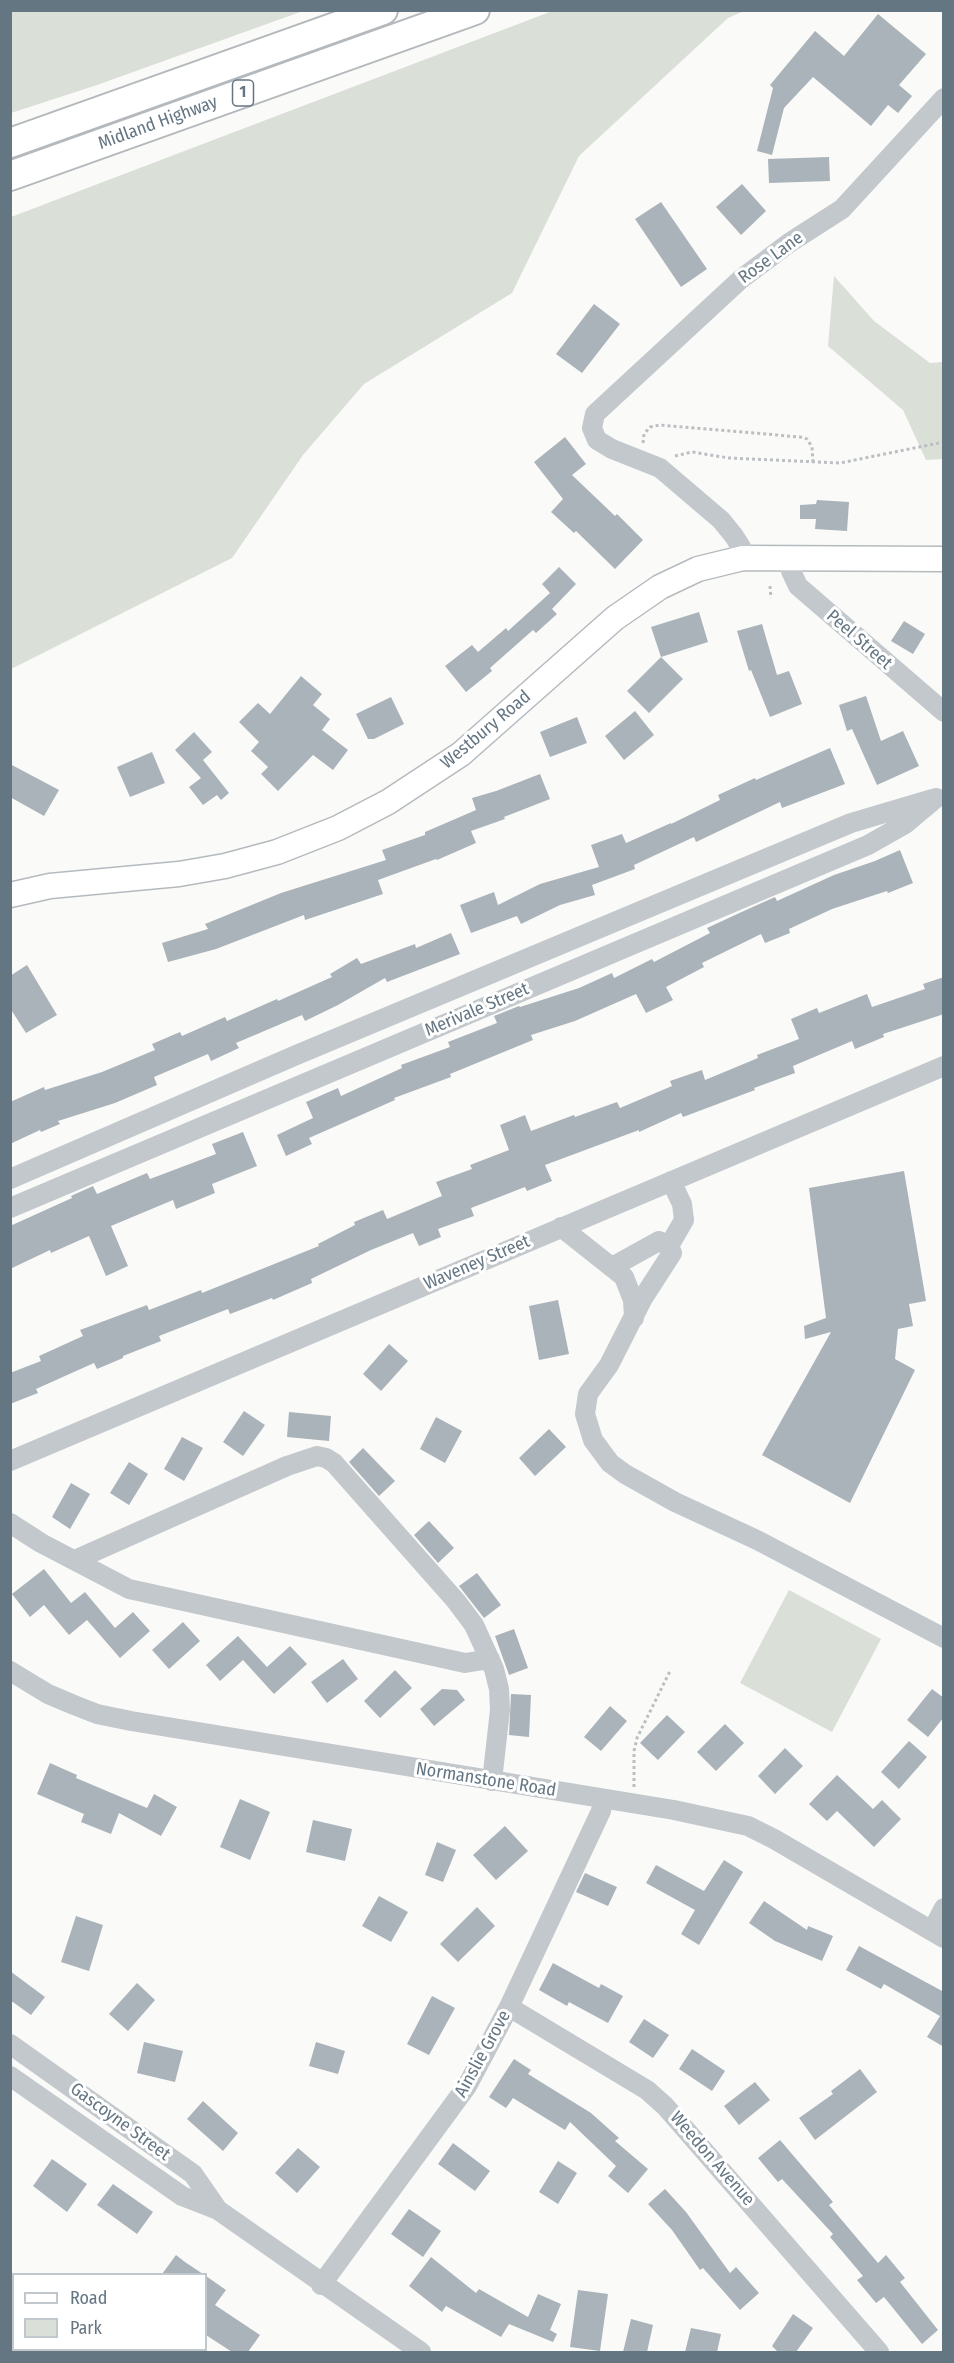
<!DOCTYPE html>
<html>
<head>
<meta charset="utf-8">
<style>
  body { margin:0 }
  #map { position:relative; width:954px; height:2363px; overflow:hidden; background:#fafaf8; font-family:"Fira Sans Condensed",sans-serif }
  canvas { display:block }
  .frame { position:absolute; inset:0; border:12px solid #657683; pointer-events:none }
  .legend { position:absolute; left:12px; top:2273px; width:195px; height:78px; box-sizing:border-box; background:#fff; border:2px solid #c1c8cd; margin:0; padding:8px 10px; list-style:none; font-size:18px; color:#657683 }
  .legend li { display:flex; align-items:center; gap:12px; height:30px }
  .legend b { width:30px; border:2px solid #c1c8cd }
</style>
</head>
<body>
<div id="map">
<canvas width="954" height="2363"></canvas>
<div class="frame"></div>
<ul class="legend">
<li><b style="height:8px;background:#fff"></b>Road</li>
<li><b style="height:16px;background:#dadfd7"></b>Park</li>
</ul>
</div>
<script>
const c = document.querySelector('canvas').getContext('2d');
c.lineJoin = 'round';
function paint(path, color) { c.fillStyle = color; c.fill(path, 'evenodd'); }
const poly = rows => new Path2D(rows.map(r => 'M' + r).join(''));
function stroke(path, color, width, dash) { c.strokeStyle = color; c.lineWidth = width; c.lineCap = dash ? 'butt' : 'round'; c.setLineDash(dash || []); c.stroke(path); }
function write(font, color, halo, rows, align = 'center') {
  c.font = font + ' "Fira Sans Condensed",sans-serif'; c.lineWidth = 6; c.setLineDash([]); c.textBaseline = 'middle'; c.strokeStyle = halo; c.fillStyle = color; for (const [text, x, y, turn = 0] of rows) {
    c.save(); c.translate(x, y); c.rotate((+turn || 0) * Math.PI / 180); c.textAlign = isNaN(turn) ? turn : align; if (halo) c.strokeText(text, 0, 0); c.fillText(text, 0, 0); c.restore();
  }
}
paint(poly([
  [555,10,744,11,728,18,579,156,512,293,364,384,303,455,232,558,11,669,11,217],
  [10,11,11,10,303,11,97,85,11,113],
  [834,276,874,321,930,363,943,362,943,459,926,460,903,410,828,346],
  [789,1590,881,1639,832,1732,740,1683]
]), '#dadfd7');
paint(poly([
  [878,14,926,54,899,85,912,96,898,113,888,105,871,126,813,77,784,108,772,155,757,151,773,88,770,85,815,31,844,56],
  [829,157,830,181,769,183,768,159],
  [742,184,766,211,741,235,716,207],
  [661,202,707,269,681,287,635,219],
  [594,304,620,324,582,373,556,354],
  [565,437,586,464,572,475,615,516,617,514,643,540,615,569,576,531,574,533,551,512,563,499,534,462],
  [817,500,849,502,847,531,815,529,816,519,800,519,800,505,816,504],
  [559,567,576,584,552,609,557,614,536,633,533,630,490,668,492,671,466,692,445,666,472,645,478,652,506,628,508,631,550,593,542,584],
  [699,612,708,642,661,657,651,627],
  [904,621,925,634,913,654,891,641],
  [762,624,777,675,789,671,802,704,770,717,751,670,749,671,737,631],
  [661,657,683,679,649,713,627,691],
  [301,676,322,694,313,705,330,719,322,730,348,750,333,770,313,755,278,791,261,774,268,767,251,751,259,742,239,722,258,703,270,714],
  [866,696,881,741,903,731,919,766,877,785,852,729,847,731,839,705],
  [391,697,404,724,374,739,368,739,356,714],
  [635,711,654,735,624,760,605,736],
  [577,717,587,743,550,757,540,732],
  [194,732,212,752,203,760,229,793,221,800,217,795,203,805,189,787,201,778,175,750],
  [830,748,845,784,782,808,780,802,696,842,694,837,634,865,635,869,592,885,595,895,560,905,521,924,517,916,471,933,460,905,494,892,498,905,540,884,599,867,591,845,622,834,626,843,671,823,671,824,720,800,718,795,755,778,756,780],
  [152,752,165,783,130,797,117,767],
  [10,764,59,790,44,816,10,797],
  [540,774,550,799,504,817,505,819,471,831,476,843,437,860,436,859,378,880,383,894,305,920,304,915,216,949,168,962,162,943,208,929,205,924,281,893,386,860,382,850,425,835,425,832,476,810,472,798,496,791],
  [900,850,913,883,888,893,887,891,832,909,789,929,790,933,765,943,761,934,702,963,704,967,666,987,673,1000,646,1013,636,994,575,1021,531,1035,533,1040,450,1074,451,1077,394,1098,395,1100,309,1138,312,1144,286,1156,277,1135,313,1118,306,1102,338,1088,341,1096,402,1068,401,1065,450,1047,448,1042,497,1023,494,1016,519,1006,520,1007,579,988,612,973,614,978,652,959,654,962,710,933,707,928,746,910,775,897,777,901,834,875,875,861],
  [451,933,460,954,387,982,385,978,338,1005,305,1021,302,1015,236,1043,239,1048,211,1061,208,1054,154,1077,157,1085,115,1103,58,1121,60,1124,41,1132,40,1130,10,1144,10,1102,44,1087,45,1090,102,1072,155,1050,152,1044,180,1032,182,1036,225,1017,227,1021,277,999,278,1001,332,977,330,974,357,958,361,964,415,944,416,948],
  [27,965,57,1015,26,1033,10,1008,10,976],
  [944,977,944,1014,883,1034,884,1037,855,1049,852,1041,793,1066,795,1073,754,1088,755,1090,683,1117,681,1113,639,1132,639,1130,545,1165,552,1181,527,1191,525,1187,471,1208,474,1216,438,1229,441,1237,419,1246,413,1233,371,1250,311,1279,312,1283,273,1300,272,1298,230,1314,228,1309,159,1336,161,1341,123,1356,123,1358,97,1369,94,1363,36,1389,38,1393,10,1404,10,1373,41,1361,39,1356,83,1336,80,1330,147,1305,149,1310,201,1290,202,1293,319,1246,318,1244,355,1225,354,1222,383,1210,387,1219,442,1196,436,1182,472,1169,470,1165,509,1150,500,1125,525,1115,531,1131,574,1115,575,1117,617,1102,620,1108,672,1086,670,1081,702,1070,705,1080,758,1058,757,1055,799,1039,791,1019,817,1008,819,1013,867,994,872,1007,925,989,923,984],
  [243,1132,257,1166,212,1184,215,1193,176,1209,173,1200,111,1226,128,1266,106,1276,89,1236,51,1253,50,1250,10,1269,10,1226,72,1198,71,1196,93,1186,97,1194,147,1173,150,1179,216,1154,212,1144],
  [904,1171,926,1301,909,1304,913,1326,898,1329,895,1359,915,1370,850,1503,762,1455,831,1332,805,1339,804,1326,826,1318,809,1188],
  [558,1300,569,1354,539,1360,529,1306],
  [389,1344,408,1361,381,1391,363,1374],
  [244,1411,265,1425,243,1456,223,1442],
  [289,1412,331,1416,329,1441,287,1437],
  [436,1417,462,1431,445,1463,420,1449],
  [549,1429,566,1447,535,1476,519,1458],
  [182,1437,203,1448,184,1481,164,1469],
  [363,1448,395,1481,379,1496,349,1462],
  [129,1462,148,1474,129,1505,110,1493],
  [71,1483,90,1494,70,1529,52,1517],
  [429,1521,454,1548,438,1563,414,1535],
  [44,1569,71,1603,85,1592,115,1628,133,1612,150,1631,120,1658,87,1620,69,1635,44,1605,30,1617,12,1594],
  [477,1573,501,1605,484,1618,459,1586],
  [183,1622,200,1641,169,1669,152,1650],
  [514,1629,528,1668,509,1675,495,1636],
  [238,1636,267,1667,290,1646,307,1664,274,1694,243,1660,220,1681,206,1665],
  [343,1659,358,1679,327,1703,311,1682],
  [395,1670,412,1688,380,1718,364,1701],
  [442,1689,457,1690,465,1700,434,1726,420,1709],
  [932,1689,944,1698,944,1717,928,1737,907,1720],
  [511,1694,531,1695,529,1737,509,1735],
  [610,1706,627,1721,601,1751,584,1737],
  [667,1715,685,1732,658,1760,640,1743],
  [725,1724,744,1743,716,1771,697,1752],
  [909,1741,927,1757,899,1789,881,1772],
  [785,1748,803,1766,775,1794,758,1776],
  [50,1763,77,1775,76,1778,147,1808,154,1794,177,1807,161,1836,119,1813,111,1834,81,1822,84,1814,37,1794],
  [837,1775,873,1809,882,1800,901,1819,874,1847,837,1811,827,1821,809,1804],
  [240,1799,270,1812,250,1860,220,1847],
  [313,1820,352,1829,345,1861,306,1852],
  [505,1826,528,1851,496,1880,473,1855],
  [437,1842,456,1850,443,1882,425,1875],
  [724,1860,743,1872,699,1945,681,1934,695,1910,646,1883,656,1865,704,1891],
  [585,1873,617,1887,608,1906,576,1892],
  [379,1896,408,1912,391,1942,362,1926],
  [764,1901,807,1930,808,1926,833,1936,822,1961,775,1941,749,1923],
  [477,1907,495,1926,458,1962,440,1944],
  [76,1916,103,1925,89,1971,61,1962],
  [859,1946,944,1992,944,2047,927,2037,940,2016,884,1984,881,1989,846,1970],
  [553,1963,599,1988,601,1984,623,1996,608,2023,569,2002,567,2006,539,1990],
  [10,1971,45,1997,31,2015,10,2000],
  [137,1983,155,2000,128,2031,109,2014],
  [432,1996,455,2008,429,2055,407,2044],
  [644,2019,669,2035,653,2058,629,2042],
  [144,2042,183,2051,175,2082,137,2073],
  [316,2042,345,2051,338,2074,309,2066],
  [692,2049,725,2071,712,2091,679,2069],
  [514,2059,531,2070,528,2074,591,2113,619,2138,615,2141,648,2169,628,2193,608,2176,616,2166,570,2122,565,2130,513,2098,506,2108,489,2097],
  [860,2069,877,2092,815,2140,799,2118,833,2094,831,2091],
  [755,2082,770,2100,739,2125,724,2106],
  [203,2101,238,2133,223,2151,187,2119],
  [780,2140,833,2202,829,2205,878,2263,886,2255,905,2278,900,2282,938,2330,922,2344,884,2297,876,2303,857,2280,863,2276,830,2237,833,2234,782,2179,778,2182,758,2158],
  [453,2143,490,2171,475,2191,438,2164],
  [298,2148,320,2167,297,2193,275,2173],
  [52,2159,87,2184,67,2212,33,2186],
  [558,2161,577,2173,558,2204,539,2192],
  [113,2184,153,2212,137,2234,97,2205],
  [665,2189,686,2212,730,2273,736,2267,759,2293,740,2310,703,2268,700,2270,672,2230,648,2204],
  [409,2209,441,2231,423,2257,391,2234],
  [176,2255,185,2262,203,2274,162,2274],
  [431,2257,476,2293,479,2289,528,2317,538,2294,561,2304,550,2330,557,2334,553,2342,509,2324,501,2337,446,2306,442,2312,409,2286],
  [206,2276,226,2290,215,2305,260,2335,248,2352,232,2352,206,2335],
  [578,2290,608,2294,600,2351,570,2347],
  [793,2314,813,2328,796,2352,778,2352,772,2346],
  [631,2319,653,2325,647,2352,623,2352],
  [691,2328,721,2334,717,2352,685,2352]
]), '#aab3b9');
const major = poly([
  [10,895,50,886,179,874,225,866,277,852,338,828,388,802,461,754,615,618,660,587,698,569,743,558,944,559]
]);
const highway = poly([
  [10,143,383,10],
  [10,176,475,10]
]);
stroke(major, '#b5babe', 27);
stroke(highway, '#b4b9bd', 32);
stroke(poly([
  [643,443,644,434,650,427,660,425,800,437,807,439,812,447,813,463],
  [675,456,692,452,729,458,840,463,944,442],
  [770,586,771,598],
  [634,1787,634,1751,637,1738,670,1671]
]), '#bbbfc2', 3, [3, 3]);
stroke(poly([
  [743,558,741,547,734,536,721,520,660,468,612,449,597,440,592,428,595,414,741,279,789,243,842,209,944,98],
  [791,559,791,571,798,586,944,712],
  [10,1179,294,1056,851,823,932,799],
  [10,1208,868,845,905,824,936,798],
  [561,1227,624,1277,633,1300,634,1318],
  [669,1246,684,1220,682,1204,671,1181],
  [612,1267,659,1241,669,1246,672,1253,643,1298,609,1365,588,1394,585,1414,593,1440,610,1463,625,1474,675,1502,757,1540,944,1638],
  [10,1461,944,1066],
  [10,1523,41,1543,129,1589,465,1663,490,1659],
  [75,1560,287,1466,317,1456,326,1458,334,1463,456,1601,474,1625,494,1669,499,1689,500,1710,492,1781],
  [10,1671,48,1694,74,1705,97,1714,131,1721,674,1810,748,1826,774,1839,944,1938],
  [932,1931,944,1908],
  [509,2007,647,2090,665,2106,879,2352],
  [10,2044,193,2174,218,2210],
  [10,2076,182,2196,218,2210,421,2352],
  [321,2285,467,2086,509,2007,601,1811,603,1799]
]), '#c3c8cc', 20);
stroke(major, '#fff', 24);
stroke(highway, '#fff', 28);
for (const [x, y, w] of [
  [243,93,21]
]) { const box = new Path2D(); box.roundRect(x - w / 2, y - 13, w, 26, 4.5); c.fillStyle = '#fff'; c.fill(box); stroke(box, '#657683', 1.5); }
write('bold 16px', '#657683', null, [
  ["1",243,93]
]);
write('18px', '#657683', '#fff', [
  ["Midland Highway",158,123,-20],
  ["Rose Lane",771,258,-36],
  ["Peel Street",859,640,41],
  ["Westbury Road",486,730,-40],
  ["Merivale Street",477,1010,-23],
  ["Waveney Street",477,1263,-23],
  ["Normanstone Road",486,1780,9],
  ["Ainslie Grove",483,2054,-61],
  ["Gascoyne Street",120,2122,36],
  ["Weedon Avenue",712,2159,49]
]);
</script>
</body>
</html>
